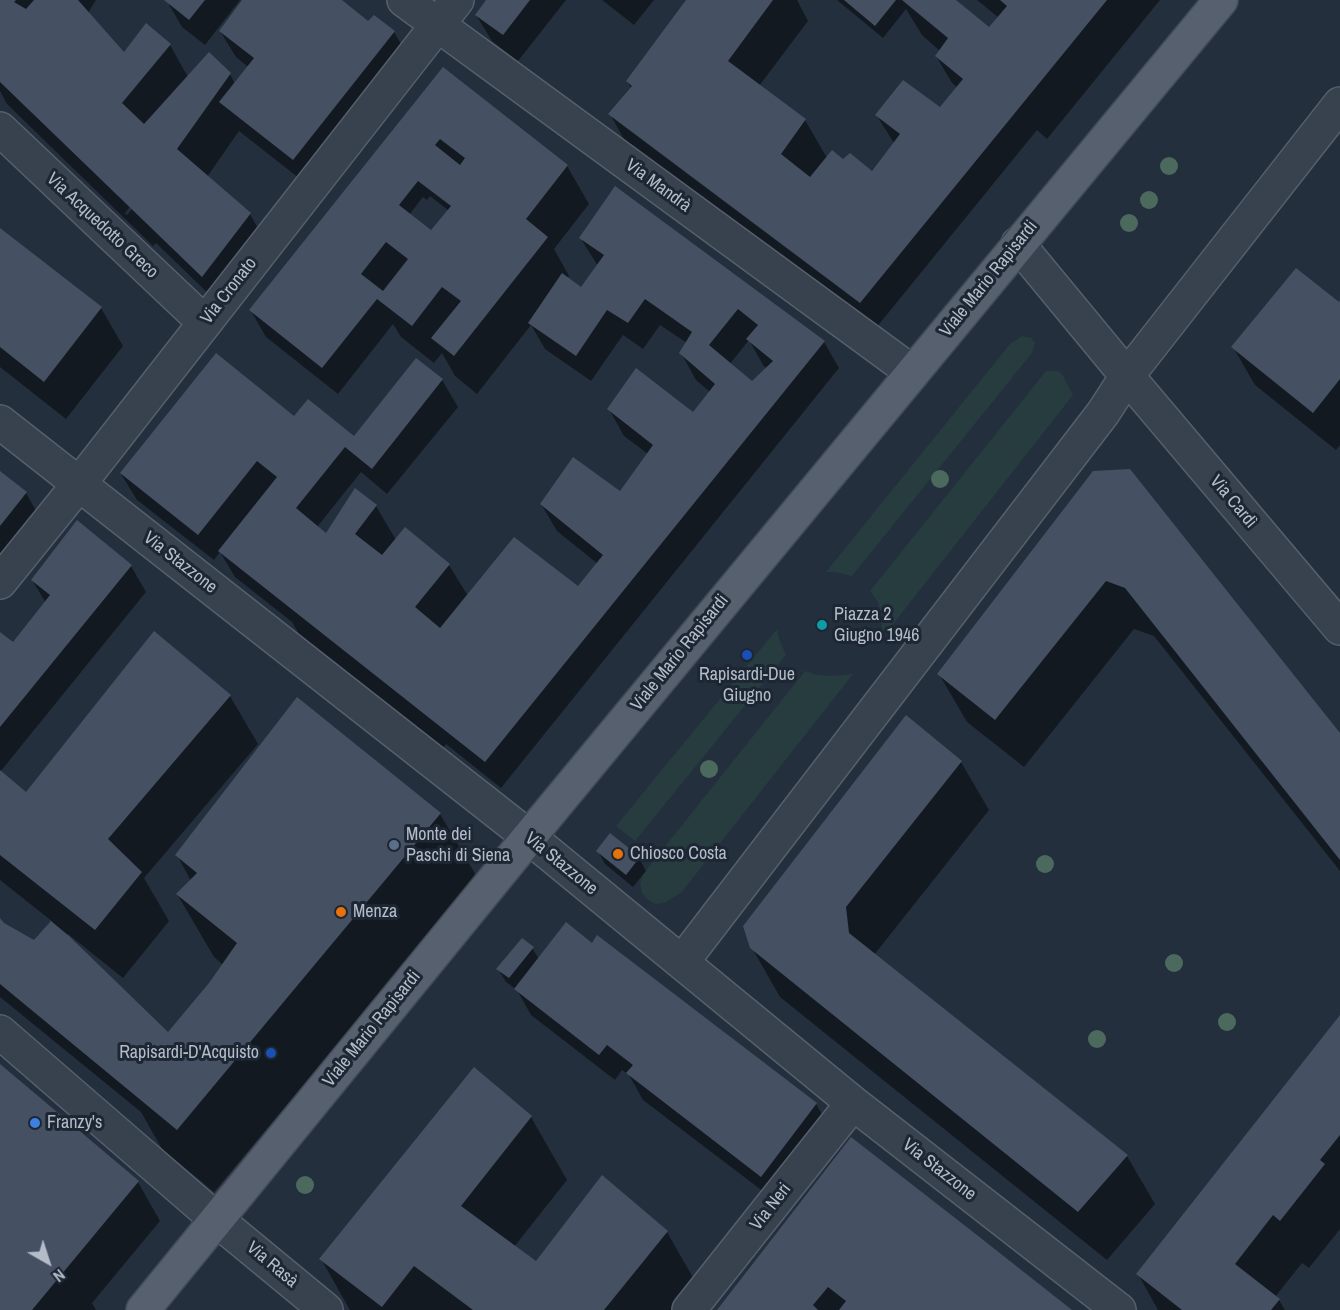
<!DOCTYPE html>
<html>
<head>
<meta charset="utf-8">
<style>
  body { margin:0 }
  #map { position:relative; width:1340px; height:1310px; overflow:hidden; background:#242f3e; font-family:"Archivo Narrow",sans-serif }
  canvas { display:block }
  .north { position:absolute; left:18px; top:1232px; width:60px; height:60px; -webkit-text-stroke:4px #1d2633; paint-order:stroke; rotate:141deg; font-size:16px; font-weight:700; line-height:24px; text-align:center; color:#b4bcc9 }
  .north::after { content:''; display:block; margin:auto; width:21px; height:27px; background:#b4bcc9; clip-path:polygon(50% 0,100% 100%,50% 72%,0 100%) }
</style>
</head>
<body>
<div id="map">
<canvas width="1340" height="1310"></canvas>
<div class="north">N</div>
</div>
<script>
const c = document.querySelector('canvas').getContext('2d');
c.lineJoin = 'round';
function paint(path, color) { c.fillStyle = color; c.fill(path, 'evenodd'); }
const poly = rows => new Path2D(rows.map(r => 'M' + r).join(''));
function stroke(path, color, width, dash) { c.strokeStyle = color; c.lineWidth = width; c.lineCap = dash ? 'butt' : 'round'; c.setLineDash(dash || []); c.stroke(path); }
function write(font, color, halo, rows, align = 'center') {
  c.font = font + ' "Archivo Narrow",sans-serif'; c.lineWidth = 6; c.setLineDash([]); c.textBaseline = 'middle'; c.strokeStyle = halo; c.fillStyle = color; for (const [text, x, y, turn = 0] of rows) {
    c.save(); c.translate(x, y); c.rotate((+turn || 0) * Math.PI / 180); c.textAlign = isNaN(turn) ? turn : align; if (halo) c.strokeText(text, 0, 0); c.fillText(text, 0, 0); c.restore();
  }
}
paint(poly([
  [1022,336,1031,338,1035,343,1032,353,852,576,835,572,826,572,1010,344],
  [1046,371,1058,371,1062,374,1073,395,886,633,882,630,881,616,878,602,870,591],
  [777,629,779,639,786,655,635,841,616,826],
  [805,671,818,675,832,676,853,674,681,893,664,903,655,904,648,900,642,893,640,883,643,874]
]), '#263c3f');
paint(poly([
  [0,0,96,0,88,13,124,54,146,25,170,45,188,77,230,74,235,84,248,67,236,57,220,31,243,0,339,0,368,23,394,32,416,70,309,186,239,131,207,177,250,214,265,241,217,302,156,243,153,246,7,104,0,91],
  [166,160,168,163,127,215,125,213],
  [168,0,240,0,205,45,182,27,167,1],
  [488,0,566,0,518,61,492,41,476,15],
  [602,0,654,0,634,25],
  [688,0,797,0,808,21,759,86,805,120,827,158,843,161,872,173,894,143,877,116,941,109,958,88,952,83,936,56,940,51,922,35,906,9,883,38,837,0,954,0,989,29,999,18,977,0,1160,0,1047,139,1037,130,876,328,625,141,610,114,632,89,627,81],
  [444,69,567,166,589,204,554,249,569,276,567,279,581,289,598,266,581,239,824,342,839,368,501,788,446,744,443,748,299,634,292,622,235,577,220,552,214,560,137,500,121,474,294,418,354,438,417,360,442,380,458,407,387,494,361,472,317,527,326,535,355,491,376,506,396,540,405,529,449,565,468,596,578,588,598,564,557,531,541,504,621,493,648,454,624,436,609,409,693,414,710,392,696,380,681,353,687,343,660,325,643,349,623,335,591,381,545,349,531,325,477,394,455,376,442,353,434,363,401,337,393,324,338,394,266,337,251,311],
  [430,196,449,211,430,231,409,215,423,197,427,200],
  [749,340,763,365,767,369,752,383,729,365],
  [0,229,101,308,123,346,66,419,0,367],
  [1340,303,1340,445,1336,450,1255,385,1233,347],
  [0,473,26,493,48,532,0,591],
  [1094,473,1340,735,1340,871,1154,636,1134,629,1024,767,967,722,939,674],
  [131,566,146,592,0,772,26,794,230,696,258,744,144,878,169,921,123,978,68,934,67,936,168,1034,210,984,223,965,214,957,177,894,191,881,177,855,297,699,440,814,477,877,214,1192,162,1149,141,1112,0,997,0,920,3,924,35,942,53,922,0,880,0,633,14,644,46,603,32,580],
  [961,762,989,810,874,955,1127,1156,1155,1204,1107,1260,780,997,752,948],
  [598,851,639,858,646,871,633,887,605,864],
  [598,938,816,1104,832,1131,777,1202,643,1100,629,1075,622,1070,615,1080,531,1015,517,990,506,982,498,969,532,948,539,959,592,945],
  [1340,1017,1340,1229,1309,1268,1302,1263,1275,1297,1279,1300,1285,1310,1158,1310,1138,1274],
  [0,1066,138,1182,160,1221,92,1303,96,1310,0,1310],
  [474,1070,531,1117,567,1180,514,1247,536,1263,602,1177,667,1232,703,1295,691,1310,350,1310,321,1259],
  [851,1139,1069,1310,719,1310]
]), '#0007');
paint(poly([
  [0,0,16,0,14,2,26,9,34,0,78,0,124,52,146,23,171,44,122,103,144,124,209,52,231,73,177,149,251,213,202,277,0,82],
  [164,0,205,0,189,20],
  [242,0,342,0,368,21,374,15,395,31,293,160,219,102,254,58,219,31],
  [486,0,530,0,503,35,475,15],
  [686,0,773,0,728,61,806,119,781,154,810,177,832,150,843,159,850,153,872,171,900,134,875,115,903,80,940,107,963,79,935,56,948,38,902,0,956,0,989,27,1007,6,1000,0,1107,0,860,303,608,114,632,86,626,81],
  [844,0,896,0,875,26],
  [443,67,568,165,526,219,548,237,454,356,431,338,461,301,442,287,412,326,377,299,322,368,249,310],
  [440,139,465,158,460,165,435,145],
  [418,181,451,206,431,230,399,205],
  [386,242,408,259,383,291,361,274],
  [615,186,825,341,485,762,218,551,277,477,257,461,198,535,120,473,216,353,294,416,308,399,354,436,416,358,443,379,372,469,345,447,296,508,326,533,355,488,377,505,355,534,382,555,405,527,450,564,415,607,440,628,514,537,578,586,603,555,540,504,573,457,620,491,653,445,607,409,636,368,693,412,715,384,679,353,692,332,645,299,628,323,607,310,576,356,528,323,562,273,581,287,604,255,579,238],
  [738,309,758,325,746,339,773,361,752,381,709,345],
  [0,228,102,307,44,382,0,347],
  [1296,268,1339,302,1340,300,1340,379,1313,413,1231,347],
  [1130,469,1340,733,1340,860,1125,588,1106,581,995,720,937,674,1093,471],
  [0,471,27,492,0,526],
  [77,520,132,565,0,727,0,632,13,642,50,595,31,580],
  [154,631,231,695,108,839,142,872,95,930,0,855,0,770,26,792],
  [297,697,441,813,177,1130,0,984,0,918,4,923,34,940,51,921,69,936,168,1032,209,983,237,943,176,894,197,873,175,855],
  [906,715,962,761,846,907,849,933,1128,1155,1078,1212,750,948,743,926],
  [610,833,640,857,626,875,596,851],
  [566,922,592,943,597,935,817,1103,761,1177,626,1073,633,1065,607,1045,599,1055,514,989],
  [522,938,534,947,509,978,496,969],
  [1340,1015,1340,1135,1320,1160,1325,1164,1280,1221,1273,1215,1235,1264,1280,1299,1271,1310,1182,1310,1136,1274],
  [0,1064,139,1181,32,1310,0,1310],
  [474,1067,532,1116,461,1206,536,1261,602,1175,668,1231,604,1310,473,1310,414,1266,382,1307,319,1259],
  [851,1137,968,1228,1072,1310,839,1310,846,1301,828,1287,813,1305,818,1310,717,1310]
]), '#455162');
const minor = poly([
  [404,0,912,372],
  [0,129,204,322],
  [1018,244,1127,376,1340,628],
  [0,422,529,837,853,1103,1119,1310],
  [0,582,79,484,457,0],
  [682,962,1103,413,1127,376,1340,104],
  [0,1032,217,1220,326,1310],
  [689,1310,853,1103]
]);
const primary = poly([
  [143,1310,529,837,1221,0]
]);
stroke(minor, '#565f6c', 36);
stroke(primary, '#414a57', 36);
stroke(minor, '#38414e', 33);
stroke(primary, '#56606e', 33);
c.fillStyle = '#4b6a5d';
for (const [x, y] of [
  [1169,166],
  [1149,200],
  [1129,223],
  [940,479],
  [709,769],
  [1045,864],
  [1174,963],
  [1227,1022],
  [1097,1039],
  [305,1185]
]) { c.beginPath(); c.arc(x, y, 9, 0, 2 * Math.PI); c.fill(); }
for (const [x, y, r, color] of [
  [822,625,6,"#0f9aa8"],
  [747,655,6,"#1a4fb4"],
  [394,845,6,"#5c6f8a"],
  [618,854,6,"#e8710a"],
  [341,912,6,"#e8710a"],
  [271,1053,6,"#1a4fb4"],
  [35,1123,6,"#3f7fe0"]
]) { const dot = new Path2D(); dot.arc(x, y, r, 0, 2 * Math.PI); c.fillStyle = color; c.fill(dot); stroke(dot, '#1d2633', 2); }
write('18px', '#b4bcc9', '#1d2633', [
  ["Via Mandrà",658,186,36],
  ["Via Acquedotto Greco",102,226,43],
  ["Viale Mario Rapisardi",989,279,-51],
  ["Via Cronato",229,291,-52],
  ["Via Cardì",1233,502,50],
  ["Via Stazzone",180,563,38],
  ["Viale Mario Rapisardi",680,653,-51],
  ["Via Stazzone",561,864,39],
  ["Viale Mario Rapisardi",372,1029,-51],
  ["Via Stazzone",939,1170,38],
  ["Via Neri",771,1207,-52],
  ["Via Rasà",272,1265,40]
]);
write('18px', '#b4bcc9', '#1d2633', [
  ["Piazza 2",834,615],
  ["Giugno 1946",834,636],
  ["Rapisardi-Due",747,675,"center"],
  ["Giugno",747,696,"center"],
  ["Monte dei",406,835],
  ["Paschi di Siena",406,856],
  ["Chiosco Costa",630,854],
  ["Menza",353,912],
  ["Rapisardi-D'Acquisto",259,1053,"right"],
  ["Franzy's",47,1123]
], 'left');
</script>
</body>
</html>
